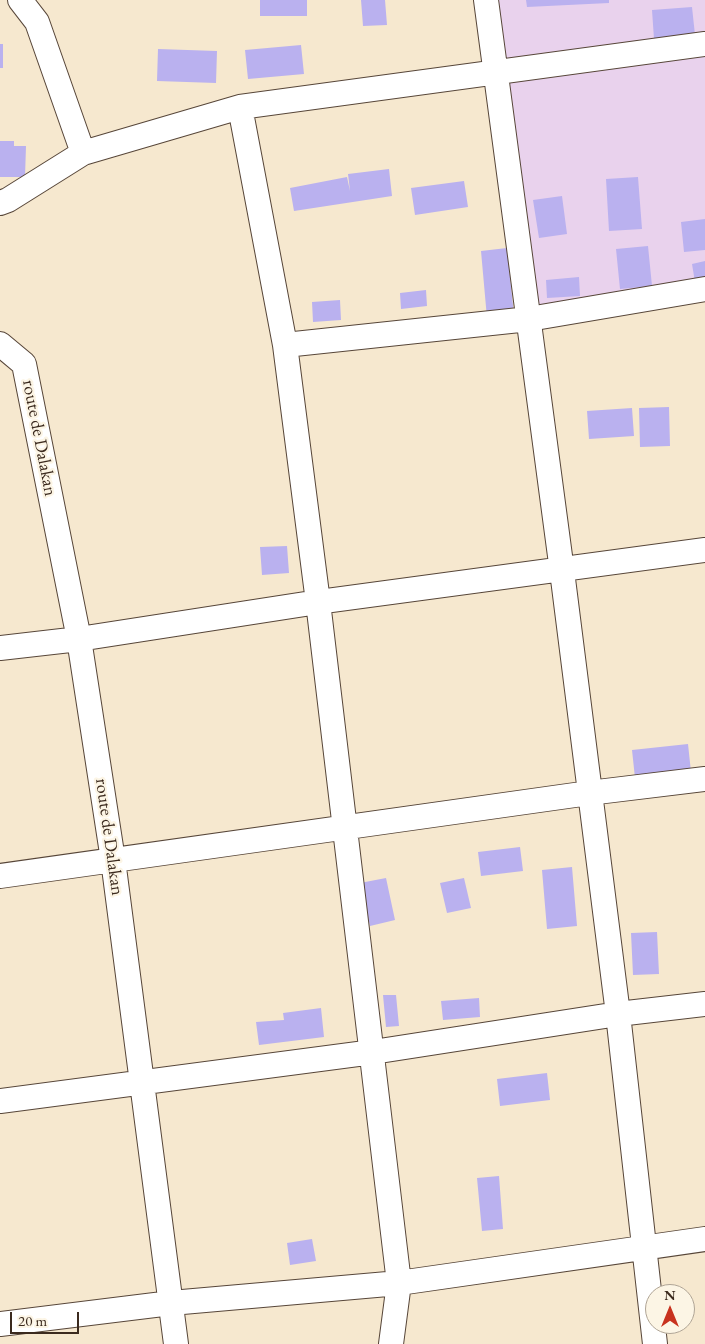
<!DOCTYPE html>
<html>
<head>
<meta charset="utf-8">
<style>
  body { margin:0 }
  #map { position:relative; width:705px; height:1344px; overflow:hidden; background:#f6e8cf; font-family:"EB Garamond",serif }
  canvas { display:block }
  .north { position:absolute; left:645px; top:1284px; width:50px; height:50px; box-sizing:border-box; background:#fcf5e5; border:1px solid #afa495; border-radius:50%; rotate:0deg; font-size:14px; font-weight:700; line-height:20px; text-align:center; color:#3b2a1e }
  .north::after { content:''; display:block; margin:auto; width:18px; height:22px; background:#c8321e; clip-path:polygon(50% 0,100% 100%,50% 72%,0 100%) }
  .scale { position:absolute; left:10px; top:1312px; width:69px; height:22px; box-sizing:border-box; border:2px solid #3b2a1e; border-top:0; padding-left:6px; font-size:15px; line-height:18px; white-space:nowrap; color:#3b2a1e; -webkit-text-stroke:4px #fcf5e5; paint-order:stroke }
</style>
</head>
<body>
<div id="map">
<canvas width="705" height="1344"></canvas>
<div class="north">N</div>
<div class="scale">20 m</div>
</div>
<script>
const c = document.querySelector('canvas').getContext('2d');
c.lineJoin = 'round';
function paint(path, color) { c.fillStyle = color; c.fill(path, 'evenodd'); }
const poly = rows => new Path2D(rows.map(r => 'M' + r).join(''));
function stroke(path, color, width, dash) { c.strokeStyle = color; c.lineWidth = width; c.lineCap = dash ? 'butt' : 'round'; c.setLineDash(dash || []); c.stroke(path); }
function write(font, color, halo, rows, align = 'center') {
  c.font = font + ' "EB Garamond",serif'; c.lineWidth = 4.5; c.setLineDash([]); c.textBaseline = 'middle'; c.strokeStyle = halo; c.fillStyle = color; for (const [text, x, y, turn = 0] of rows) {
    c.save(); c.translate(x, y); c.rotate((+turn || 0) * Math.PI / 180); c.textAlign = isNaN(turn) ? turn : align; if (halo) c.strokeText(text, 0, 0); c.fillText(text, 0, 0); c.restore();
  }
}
paint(poly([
  [497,0,705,0,705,280,536,307]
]), '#e9d2ed');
paint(poly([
  [260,0,307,0,307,16,260,16],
  [361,0,385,0,387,25,363,26],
  [526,0,609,0,609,3,527,7],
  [692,7,695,35,654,39,652,10],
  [0,44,3,44,3,68,0,68],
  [301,45,304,74,248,79,245,50],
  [158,49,217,51,216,83,157,81],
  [0,141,14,141,14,146,26,146,25,177,0,177],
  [389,169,392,196,294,211,290,188,347,177,350,191,348,174],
  [638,177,642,229,609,231,606,179],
  [464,181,468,207,415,215,411,188],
  [562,196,567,234,539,238,533,200],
  [705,219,705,250,684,252,681,222],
  [648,246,652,286,620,289,616,249],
  [507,248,514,315,487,318,481,251],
  [705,261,705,279,695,282,692,264],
  [579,277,580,296,547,298,546,280],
  [426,290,427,306,401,309,400,293],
  [340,300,341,320,313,322,312,302],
  [669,407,670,446,640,447,639,408],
  [632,408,634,436,589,439,587,411],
  [287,546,289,573,262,575,260,547],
  [688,744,691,772,635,778,632,750],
  [520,847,523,871,481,876,478,852],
  [572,867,577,926,547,929,542,870],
  [386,878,395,920,370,926,360,883],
  [464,878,471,908,447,913,440,883],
  [657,932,659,974,633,975,631,933],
  [383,995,396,995,399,1026,386,1027],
  [479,998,480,1017,443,1020,441,1001],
  [321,1008,324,1037,259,1045,256,1022,284,1020,283,1013],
  [547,1073,550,1100,500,1106,497,1079],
  [499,1176,503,1229,482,1231,477,1178],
  [312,1239,316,1261,290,1265,287,1243]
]), '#bab1ef');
const minor = poly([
  [486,0,562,571,618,1014,655,1344],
  [240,107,285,345,318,602,399,1283,391,1344],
  [83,153,240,107,705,44],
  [0,203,8,200,83,153,37,22,20,0],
  [0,344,24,364,79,639,113,860,176,1344],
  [285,345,529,319,705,289],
  [0,648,79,639,318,602,705,550],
  [0,876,589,793,705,779],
  [0,1101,373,1052,618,1014,705,1004],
  [0,1324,171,1303,399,1283,705,1239]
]);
stroke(minor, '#574639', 26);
stroke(minor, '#fff', 24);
write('18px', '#3b2a1e', '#fcf5e5', [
  ["route de Dalakan",39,438,79],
  ["route de Dalakan",109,837,82]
]);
</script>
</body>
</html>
